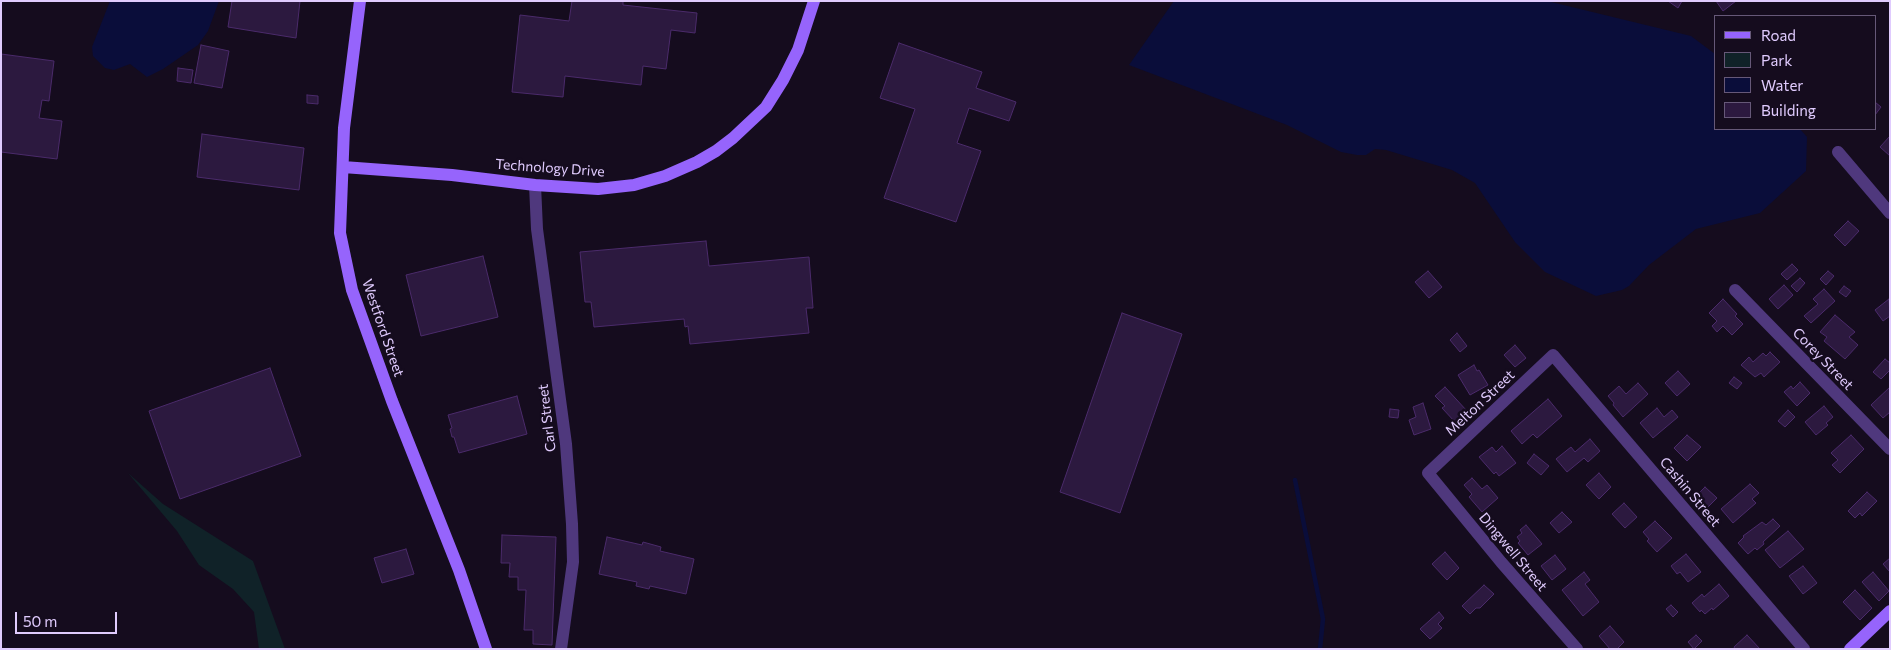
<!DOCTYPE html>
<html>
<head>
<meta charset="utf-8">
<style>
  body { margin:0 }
  #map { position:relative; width:1891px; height:650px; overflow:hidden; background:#150c1e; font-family:Commissioner,sans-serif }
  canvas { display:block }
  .frame { position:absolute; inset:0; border:2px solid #e0cbfe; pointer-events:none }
  .legend { position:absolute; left:1714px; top:15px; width:162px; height:115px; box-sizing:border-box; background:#150c1e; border:1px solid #665878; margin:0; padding:6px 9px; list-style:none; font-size:15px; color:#e0cbfe }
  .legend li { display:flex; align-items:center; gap:10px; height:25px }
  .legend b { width:25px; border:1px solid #665878 }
  .scale { position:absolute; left:15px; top:612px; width:102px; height:22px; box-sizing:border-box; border:2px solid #e0cbfe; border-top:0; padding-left:6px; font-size:15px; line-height:18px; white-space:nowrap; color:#e0cbfe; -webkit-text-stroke:4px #150c1e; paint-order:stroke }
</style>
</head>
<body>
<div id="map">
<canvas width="1891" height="650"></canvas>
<div class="frame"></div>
<ul class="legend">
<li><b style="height:6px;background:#9664fc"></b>Road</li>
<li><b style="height:14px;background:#102228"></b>Park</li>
<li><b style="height:14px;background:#0a0d3a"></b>Water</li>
<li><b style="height:14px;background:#2c193f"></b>Building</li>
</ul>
<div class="scale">50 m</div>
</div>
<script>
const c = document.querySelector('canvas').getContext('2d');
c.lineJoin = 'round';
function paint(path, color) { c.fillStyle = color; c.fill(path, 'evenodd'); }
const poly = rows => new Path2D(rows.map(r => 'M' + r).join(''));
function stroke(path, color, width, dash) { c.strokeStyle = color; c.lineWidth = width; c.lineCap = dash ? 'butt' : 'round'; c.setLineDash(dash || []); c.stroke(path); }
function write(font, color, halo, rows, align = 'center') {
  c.font = font + ' Commissioner,sans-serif'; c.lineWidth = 5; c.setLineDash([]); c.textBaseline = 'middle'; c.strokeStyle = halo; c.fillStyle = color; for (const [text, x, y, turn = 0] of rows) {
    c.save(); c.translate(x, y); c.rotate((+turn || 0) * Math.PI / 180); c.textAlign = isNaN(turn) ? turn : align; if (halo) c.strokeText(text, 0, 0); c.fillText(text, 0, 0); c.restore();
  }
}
paint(poly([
  [128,473,163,504,253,561,285,649,259,649,254,612,233,589,199,565,177,531]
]), '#102228');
paint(poly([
  [110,1,219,1,208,31,198,45,163,69,147,77,130,64,114,70,105,68,93,56,92,47],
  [1174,1,1547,1,1691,36,1715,54,1715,129,1800,129,1807,137,1806,171,1760,213,1696,229,1649,265,1629,286,1622,290,1596,296,1545,272,1515,242,1475,183,1452,170,1386,150,1375,149,1366,155,1357,155,1341,152,1287,125,1129,65]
]), '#0a0d3a');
stroke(poly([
  [1295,480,1323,619,1320,649]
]), '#0a0d3a', 4.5);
const building = poly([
  [232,1,300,1,296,38,228,27,232,1],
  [572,1,623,1,623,5,697,13,695,33,671,30,666,69,643,66,641,85,565,76,563,97,512,92,520,15,569,21,572,1],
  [1668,1,1682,1,1678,8,1668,1],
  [1716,1,1736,1,1723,11,1716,1],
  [899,43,982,72,976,88,1016,102,1009,121,969,108,957,143,981,151,956,222,884,198,915,109,880,98,899,43],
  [201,45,229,51,222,88,194,83,201,45],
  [1,54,54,61,49,101,42,100,39,118,62,121,57,159,1,152,1,54],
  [178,68,193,70,191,83,177,81,178,68],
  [307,95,318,96,318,104,307,103,307,95],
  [1875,102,1881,107,1875,115,1875,102],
  [202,134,304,148,299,190,197,177,202,134],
  [1890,136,1890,156,1880,147,1890,136],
  [1848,221,1859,231,1845,246,1834,235,1848,221],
  [706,241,709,266,809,257,813,308,806,308,809,333,690,344,688,326,685,327,684,319,594,327,591,302,585,302,580,252,706,241],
  [483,256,498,317,421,336,406,275,483,256],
  [1792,264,1798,270,1787,280,1781,274,1792,264],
  [1428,271,1442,287,1429,298,1415,282,1428,271],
  [1828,271,1834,276,1826,285,1820,279,1828,271],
  [1800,278,1805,283,1797,292,1791,286,1800,278],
  [1784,285,1793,295,1778,309,1769,299,1784,285],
  [1844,286,1851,291,1846,297,1839,292,1844,286],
  [1824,289,1835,301,1811,323,1804,316,1818,304,1813,299,1824,289],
  [1723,299,1737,314,1735,316,1743,324,1732,335,1723,326,1717,332,1712,326,1717,321,1709,313,1723,299],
  [1889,299,1890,316,1883,321,1875,310,1889,299],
  [1122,313,1182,334,1120,513,1060,492,1122,313],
  [1835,315,1855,332,1849,337,1858,345,1845,359,1824,341,1827,337,1820,332,1835,315],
  [1457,333,1467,346,1460,352,1450,340,1457,333],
  [1515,345,1526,358,1515,367,1504,355,1515,345],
  [1770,352,1780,362,1764,377,1761,373,1755,377,1741,365,1749,357,1753,362,1763,353,1766,356,1770,352],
  [1885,359,1890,363,1890,370,1881,379,1873,372,1885,359],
  [1474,365,1477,371,1479,370,1488,385,1470,395,1458,375,1474,365],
  [270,368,301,456,180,499,149,411,270,368],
  [1678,371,1690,384,1677,396,1665,383,1678,371],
  [1734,377,1742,383,1737,389,1729,383,1734,377],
  [1800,382,1810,393,1797,406,1784,392,1791,386,1793,389,1800,382],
  [1638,383,1648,394,1623,417,1613,405,1614,403,1608,396,1619,386,1626,394,1638,383],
  [1445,387,1467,411,1455,422,1442,408,1445,406,1435,396,1445,387],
  [1890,387,1890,412,1883,418,1871,405,1890,387],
  [517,396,527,434,459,453,454,437,452,437,450,429,452,428,448,415,517,396],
  [1548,399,1562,416,1537,438,1533,434,1522,444,1511,431,1548,399],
  [1423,403,1431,429,1414,435,1409,420,1416,417,1413,407,1423,403],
  [1824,406,1833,417,1826,423,1828,425,1816,435,1805,422,1824,406],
  [1657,408,1664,417,1672,410,1678,417,1653,438,1640,423,1657,408],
  [1390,409,1399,410,1398,418,1389,417,1390,409],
  [1788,410,1795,417,1785,427,1778,421,1788,410],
  [1687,435,1701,447,1687,461,1674,448,1687,435],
  [1851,435,1864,449,1840,473,1832,465,1838,460,1831,453,1851,435],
  [1590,439,1600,451,1588,462,1584,458,1567,472,1556,459,1571,447,1575,452,1590,439],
  [1502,446,1516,463,1499,476,1496,472,1494,474,1479,457,1492,447,1496,452,1502,446],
  [1534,454,1549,466,1541,475,1527,463,1534,454],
  [1599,473,1611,487,1599,499,1586,485,1599,473],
  [1472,478,1482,489,1487,485,1498,498,1482,512,1469,497,1472,494,1464,485,1472,478],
  [1750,484,1759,493,1752,499,1756,503,1733,523,1721,509,1750,484],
  [1705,487,1717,498,1705,510,1694,498,1705,487],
  [1867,492,1877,501,1862,516,1860,513,1855,518,1848,511,1867,492],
  [1624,503,1637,517,1625,528,1612,514,1624,503],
  [1562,512,1572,522,1559,533,1550,523,1562,512],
  [1773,519,1780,526,1763,542,1764,544,1757,550,1755,548,1748,554,1738,543,1744,537,1743,536,1762,522,1766,525,1773,519],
  [1655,521,1672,538,1657,552,1647,541,1649,539,1643,532,1655,521],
  [1526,525,1542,544,1528,555,1518,543,1520,541,1517,537,1522,533,1520,530,1526,525],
  [1788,531,1804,549,1780,568,1765,550,1788,531],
  [502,535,556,537,552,645,533,644,533,630,524,630,526,590,518,590,518,577,509,577,510,563,501,563,502,535],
  [607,537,642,545,643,542,661,547,660,551,694,559,686,594,650,586,649,589,636,586,637,582,599,574,607,537],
  [406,549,414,574,382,583,374,558,406,549],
  [1445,552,1459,568,1447,580,1432,564,1445,552],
  [1686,554,1701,572,1688,582,1680,572,1677,574,1671,566,1686,554],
  [1555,555,1566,569,1552,580,1541,566,1555,555],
  [1890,558,1890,572,1883,564,1890,558],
  [1803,566,1817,583,1803,594,1789,576,1803,566],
  [1584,572,1590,580,1585,584,1599,602,1583,616,1562,590,1584,572],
  [1873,572,1889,591,1879,601,1862,582,1873,572],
  [1719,584,1729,596,1713,610,1712,608,1705,614,1701,610,1700,612,1692,603,1702,594,1704,597,1719,584],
  [1484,585,1494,594,1480,608,1476,608,1470,614,1462,606,1484,585],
  [1855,590,1872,608,1860,620,1843,602,1855,590],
  [1671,605,1678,612,1673,617,1666,609,1671,605],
  [1439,612,1444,618,1438,624,1442,628,1430,639,1420,629,1439,612],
  [1610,626,1624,642,1617,649,1610,649,1599,636,1610,626],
  [1696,635,1702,641,1694,649,1688,642,1696,635],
  [1747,635,1760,649,1735,649,1734,647,1747,635]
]);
paint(building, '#2c193f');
stroke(building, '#4b2b6b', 1);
stroke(poly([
  [1838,152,1890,213],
  [535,185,537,229,566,444,572,524,573,562,561,649],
  [1735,290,1890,449],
  [1577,649,1501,562,1428,473,1553,355,1804,649]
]), '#4f387d', 12);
stroke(poly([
  [360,1,344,128,340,233,352,290,392,401,459,570,486,649],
  [343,167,452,175,535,185,598,189,634,185,665,176,697,162,716,151,733,138,766,107,783,80,798,50,814,1],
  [1850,649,1890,611]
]), '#9664fc', 12);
write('14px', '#e0cbfe', '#150c1e', [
  ["Technology Drive",550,168,4],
  ["Westford Street",383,328,71],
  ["Corey Street",1823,359,46],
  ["Melton Street",1480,403,-43],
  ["Carl Street",547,418,-97],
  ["Cashin Street",1690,492,50],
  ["Dingwell Street",1513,552,50]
]);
</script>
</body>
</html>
